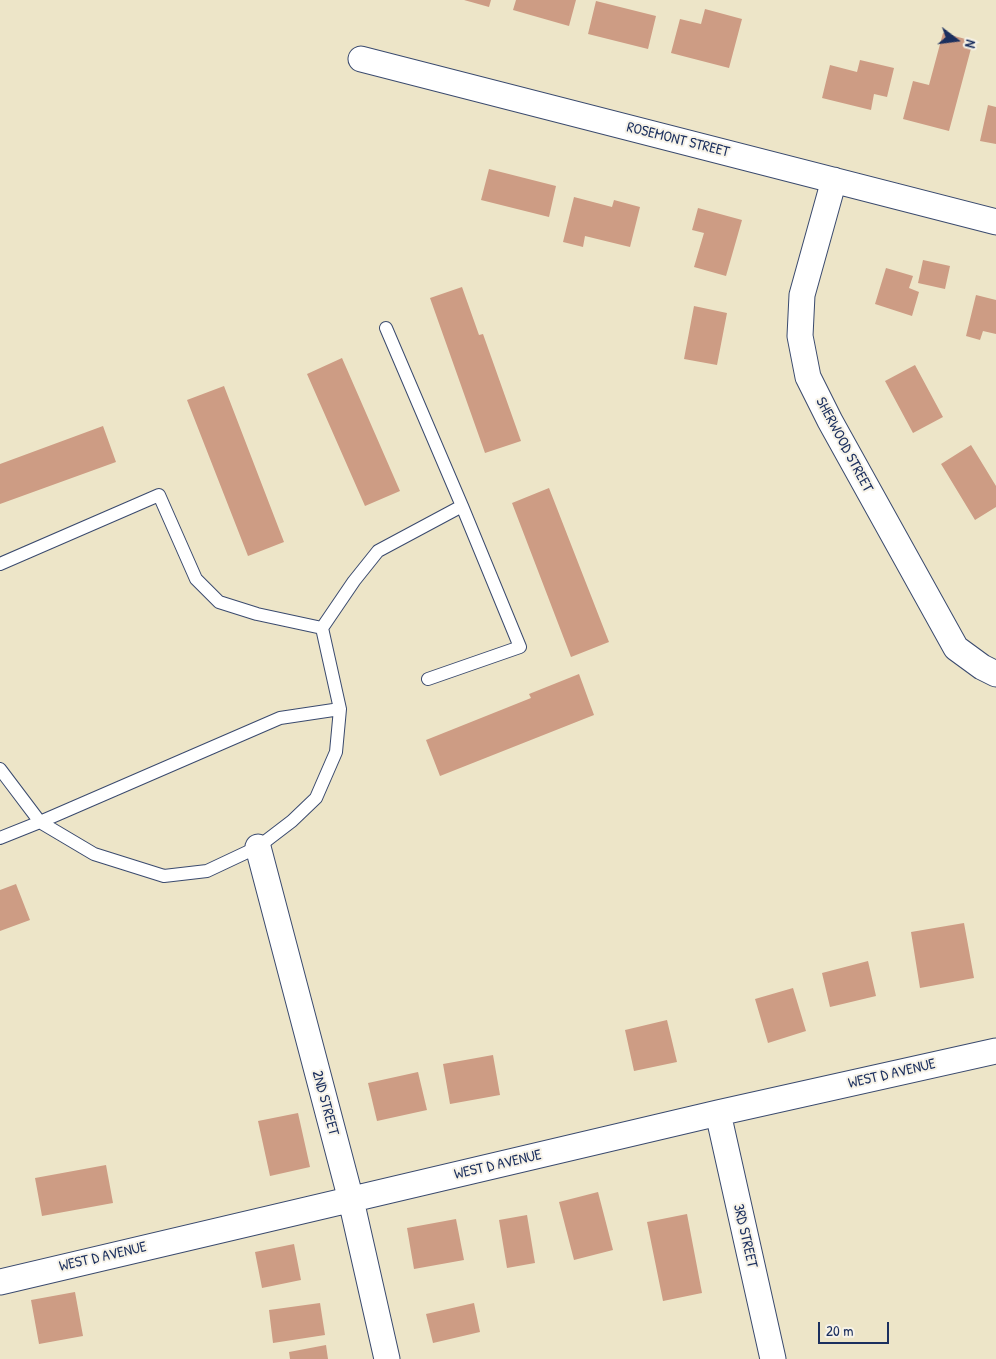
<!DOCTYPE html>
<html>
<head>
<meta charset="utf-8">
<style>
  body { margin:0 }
  #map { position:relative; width:996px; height:1359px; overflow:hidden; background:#ede5c8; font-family:"Patrick Hand",sans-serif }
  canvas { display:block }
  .north { position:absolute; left:931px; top:15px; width:50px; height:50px; -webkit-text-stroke:4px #f7f3e8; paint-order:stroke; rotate:105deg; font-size:14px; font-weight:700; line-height:20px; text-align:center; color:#1b2f5e }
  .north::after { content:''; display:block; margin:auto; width:18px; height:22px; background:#1b2f5e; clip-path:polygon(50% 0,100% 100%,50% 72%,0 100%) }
  .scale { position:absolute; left:818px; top:1322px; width:71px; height:22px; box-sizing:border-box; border:2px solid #1b2f5e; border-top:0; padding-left:6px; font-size:15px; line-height:18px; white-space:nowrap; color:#1b2f5e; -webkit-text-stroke:4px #f7f3e8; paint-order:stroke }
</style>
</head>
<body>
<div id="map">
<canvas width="996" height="1359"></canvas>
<div class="north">N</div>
<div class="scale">20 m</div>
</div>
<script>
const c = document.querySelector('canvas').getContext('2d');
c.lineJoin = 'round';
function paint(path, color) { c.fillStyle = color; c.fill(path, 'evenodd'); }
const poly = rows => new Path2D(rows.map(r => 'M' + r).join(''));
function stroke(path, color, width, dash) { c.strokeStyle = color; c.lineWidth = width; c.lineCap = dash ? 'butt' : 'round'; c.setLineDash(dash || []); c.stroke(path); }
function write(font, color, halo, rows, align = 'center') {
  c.font = font + ' "Patrick Hand",sans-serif'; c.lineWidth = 4; c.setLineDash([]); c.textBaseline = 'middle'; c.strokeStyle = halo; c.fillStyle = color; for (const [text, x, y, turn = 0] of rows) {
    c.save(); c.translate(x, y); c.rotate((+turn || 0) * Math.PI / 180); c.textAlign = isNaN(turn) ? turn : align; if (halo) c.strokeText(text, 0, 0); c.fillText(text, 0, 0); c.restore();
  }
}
paint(poly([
  [464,0,491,0,489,7],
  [516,0,576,0,569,26,513,10],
  [596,1,656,16,648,49,588,34],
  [705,9,742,19,729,68,671,53,680,19,701,24],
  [943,33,973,41,949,131,903,119,913,81,929,85],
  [860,60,894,68,887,97,874,94,871,110,822,98,830,65,857,72],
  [988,105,996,107,996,144,980,141],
  [489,169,556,186,549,217,481,200],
  [574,197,612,207,614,200,640,207,630,247,585,236,583,247,563,242],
  [698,208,742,220,726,276,694,267,704,233,692,230],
  [923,260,950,266,945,289,918,283],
  [886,268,913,276,909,288,919,292,912,316,875,304],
  [462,287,479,335,483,334,521,441,485,453,430,298],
  [976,295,996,300,996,334,983,331,980,340,966,336],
  [694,306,727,313,717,365,684,359],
  [342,358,400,491,365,506,307,374],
  [915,365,943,417,913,433,885,381],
  [224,386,284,542,248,556,187,400],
  [103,426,116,462,0,504,0,464],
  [971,445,996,486,996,507,975,520,941,464],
  [549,488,609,642,571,657,512,503],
  [579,674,594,715,440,776,426,740,531,698,529,694],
  [16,884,30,920,0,931,0,890],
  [964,923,974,978,920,988,911,932],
  [868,961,876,996,830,1007,822,973],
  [793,988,806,1031,768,1043,755,999],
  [667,1020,677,1062,634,1071,625,1030],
  [493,1055,500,1095,450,1104,443,1064],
  [418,1072,427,1110,377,1121,368,1083],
  [298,1113,310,1167,270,1176,258,1121],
  [106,1165,113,1203,42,1216,35,1178],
  [598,1192,613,1250,574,1260,559,1202],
  [687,1214,702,1293,663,1301,647,1222],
  [527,1215,535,1263,507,1268,499,1220],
  [456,1219,464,1260,414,1269,407,1228],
  [294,1244,301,1280,262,1288,255,1252],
  [75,1292,83,1336,39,1344,31,1300],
  [320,1303,325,1335,273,1343,269,1310],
  [474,1303,480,1332,433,1343,426,1314],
  [326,1345,328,1359,290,1359,289,1352]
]), '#cd9c84');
const service = poly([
  [0,564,159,495,196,579,219,602,257,614,322,628,340,709,336,752,316,798,292,821,258,847,207,871,164,876,94,854,40,822,0,838],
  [322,628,354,581,378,551,462,506,386,328],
  [428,679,520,647,462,506],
  [0,769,40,822,280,718,340,709]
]);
const minor = poly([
  [361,59,996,222],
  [834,180,802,295,800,336,808,377,830,421,956,648,982,667,996,674],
  [258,847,351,1200,387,1359],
  [718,1113,773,1359],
  [0,1282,718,1113,996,1051]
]);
stroke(service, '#3a4a6e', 14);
stroke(minor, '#3a4a6e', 27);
stroke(service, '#fff', 12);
stroke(minor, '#fff', 25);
write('15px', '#1b2f5e', '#f7f3e8', [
  ["ROSEMONT STREET",678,140,14],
  ["SHERWOOD STREET",844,445,62],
  ["WEST D AVENUE",892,1074,-13],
  ["2ND STREET",325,1103,75],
  ["WEST D AVENUE",498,1165,-13],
  ["3RD STREET",745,1236,77],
  ["WEST D AVENUE",103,1257,-13]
]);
</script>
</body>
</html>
